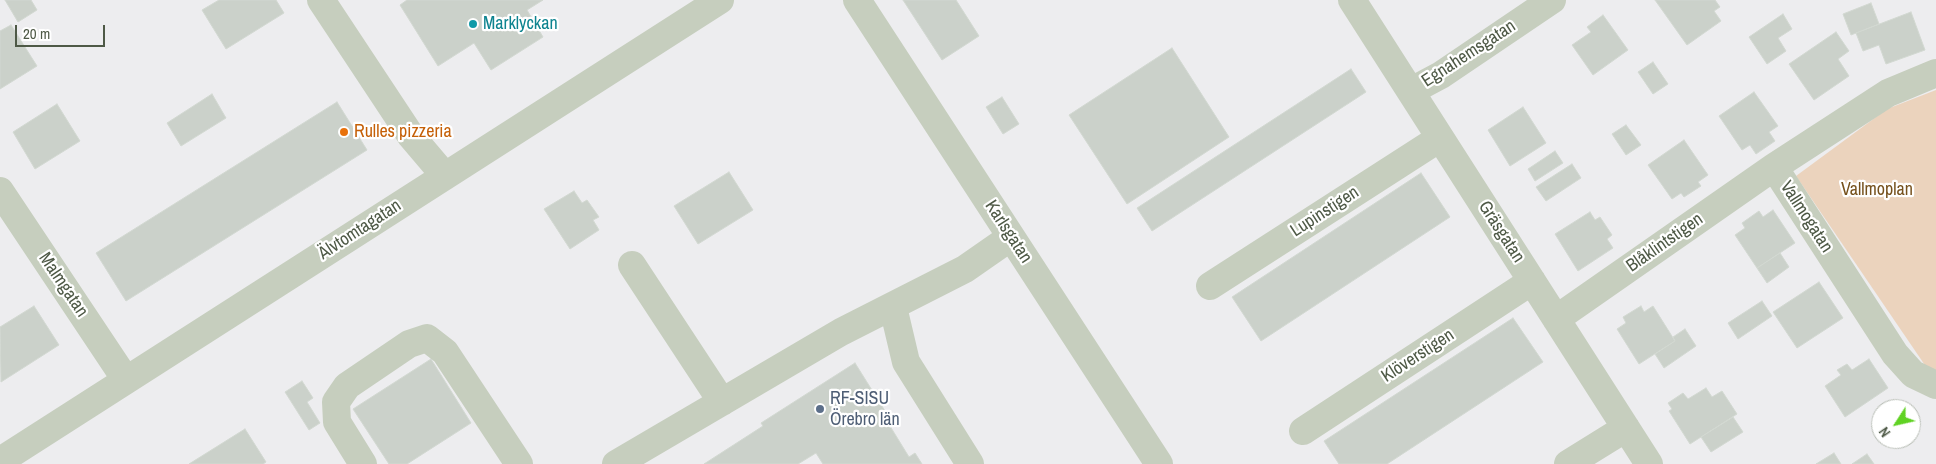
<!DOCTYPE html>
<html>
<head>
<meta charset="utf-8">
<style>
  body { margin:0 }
  #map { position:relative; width:1936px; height:464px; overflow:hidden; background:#ededef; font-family:"Archivo Narrow",sans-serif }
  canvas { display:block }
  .north { position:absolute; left:1871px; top:399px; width:50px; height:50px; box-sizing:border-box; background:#fff; border:1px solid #b8bdb5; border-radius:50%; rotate:235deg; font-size:14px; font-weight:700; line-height:20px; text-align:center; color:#4e5946 }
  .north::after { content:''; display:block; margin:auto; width:18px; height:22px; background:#60d223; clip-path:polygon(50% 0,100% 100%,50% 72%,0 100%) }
  .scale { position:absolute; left:15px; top:25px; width:90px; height:22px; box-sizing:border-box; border:2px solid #4e5946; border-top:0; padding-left:6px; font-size:15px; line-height:18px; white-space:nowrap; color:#4e5946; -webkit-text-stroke:4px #fff; paint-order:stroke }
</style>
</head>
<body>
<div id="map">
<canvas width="1936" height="464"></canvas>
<div class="north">N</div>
<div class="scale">20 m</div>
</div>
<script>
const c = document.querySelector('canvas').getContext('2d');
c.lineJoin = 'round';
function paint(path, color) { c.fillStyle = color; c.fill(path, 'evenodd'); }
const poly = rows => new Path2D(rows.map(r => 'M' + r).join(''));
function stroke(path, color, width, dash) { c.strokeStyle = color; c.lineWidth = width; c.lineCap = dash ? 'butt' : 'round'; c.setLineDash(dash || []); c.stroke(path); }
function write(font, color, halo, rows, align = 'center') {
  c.font = font + ' "Archivo Narrow",sans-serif'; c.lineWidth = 4.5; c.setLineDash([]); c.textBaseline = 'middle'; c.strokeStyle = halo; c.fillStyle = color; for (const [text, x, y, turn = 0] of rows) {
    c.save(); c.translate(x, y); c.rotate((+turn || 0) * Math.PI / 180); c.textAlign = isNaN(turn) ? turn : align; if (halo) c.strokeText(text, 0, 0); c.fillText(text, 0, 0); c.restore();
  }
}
paint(poly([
  [1936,90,1936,376,1933,377,1796,176,1887,109]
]), '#ebd3bd');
const building = poly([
  [5,0,31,0,37,10,18,22,5,0],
  [219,0,276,0,284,13,226,49,202,10,219,0],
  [407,0,543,0,527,10,543,37,491,70,474,43,438,66,400,5,407,0],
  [903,0,956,0,979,36,942,60,903,0],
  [1655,0,1715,0,1720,7,1714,11,1721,21,1687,45,1655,0],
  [1871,3,1879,24,1851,35,1843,14,1871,3],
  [1911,12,1925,50,1886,64,1879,45,1863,51,1856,33,1911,12],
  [1783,14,1792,29,1778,38,1786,51,1767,64,1749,37,1783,14],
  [1603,15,1628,50,1593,75,1572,45,1591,32,1587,27,1603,15],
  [11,25,37,66,0,89,0,31,11,25],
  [1836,32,1849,51,1838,59,1849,76,1814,100,1789,64,1836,32],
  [1172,48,1229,137,1127,204,1069,115,1172,48],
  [1653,62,1668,84,1653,94,1638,72,1653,62],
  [1351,69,1366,92,1152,231,1137,208,1351,69],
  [1754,92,1778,126,1769,132,1775,141,1756,154,1750,145,1742,150,1719,116,1754,92],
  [212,94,226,118,181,146,167,123,212,94],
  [1002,97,1019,124,1003,134,986,107,1002,97],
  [337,102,367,150,126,301,96,253,337,102],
  [57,104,80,141,35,169,13,132,57,104],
  [1523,107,1546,143,1510,166,1488,130,1523,107],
  [1626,125,1641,145,1626,155,1612,134,1626,125],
  [1684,140,1708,175,1698,182,1701,186,1684,197,1681,193,1672,199,1648,165,1684,140],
  [1555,151,1563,163,1535,181,1528,169,1555,151],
  [1572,164,1581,178,1546,201,1536,187,1572,164],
  [729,172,753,210,698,244,674,206,729,172],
  [1421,173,1450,217,1261,341,1232,297,1421,173],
  [574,191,582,203,587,200,599,217,593,220,599,230,570,249,544,209,574,191],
  [1773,210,1795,243,1757,268,1735,235,1745,228,1742,223,1759,211,1763,217,1773,210],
  [1590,212,1595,220,1600,217,1612,235,1607,239,1613,248,1578,271,1555,234,1590,212],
  [1780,253,1789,267,1767,283,1757,268,1780,253],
  [1819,282,1843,318,1797,348,1773,312,1819,282],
  [1762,301,1772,316,1738,339,1728,323,1762,301],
  [34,306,59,345,1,382,0,327,34,306],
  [1641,306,1644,312,1653,306,1675,341,1639,364,1617,329,1626,323,1623,317,1641,306],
  [1513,318,1543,362,1387,464,1339,464,1324,441,1513,318],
  [1685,329,1696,346,1664,368,1655,354,1675,341,1673,337,1685,329],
  [431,359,471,423,407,464,389,464,353,409,431,359],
  [1869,359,1888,388,1845,417,1825,386,1841,375,1837,370,1847,364,1852,370,1869,359],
  [855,363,885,411,882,413,909,457,915,453,922,464,823,464,816,453,798,464,704,464,763,426,761,423,855,363],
  [302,381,313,398,307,402,320,423,309,430,285,392,302,381],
  [1706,388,1712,397,1722,391,1737,414,1690,444,1669,411,1672,409,1668,403,1683,393,1688,399,1706,388],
  [1733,417,1743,432,1711,452,1701,437,1733,417],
  [245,429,266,462,263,464,189,464,245,429],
  [1834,453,1841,464,1816,464,1834,453],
  [1867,454,1874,464,1852,464,1867,454]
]);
paint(building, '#cbd1ca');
stroke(building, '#d2d8d1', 1);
stroke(poly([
  [321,0,411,136,445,176],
  [857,0,1159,464],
  [1352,0,1649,464],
  [1936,73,1888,93,1774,167,1895,354,1913,374,1936,385],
  [1411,91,1441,75,1552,0],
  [0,191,126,380],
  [632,265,722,402],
  [1210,286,1440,138],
  [893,307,906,362,970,464],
  [1556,319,1774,167],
  [1303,431,1532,281],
  [0,461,720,0],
  [363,464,337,422,336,402,347,386,409,344,427,338,445,352,519,464],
  [616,464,841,332,965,269,1011,237],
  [1568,464,1626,428]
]), '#c6cebe', 28);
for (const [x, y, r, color] of [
  [473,24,5,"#0f9aa8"],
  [344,132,5,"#e8710a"],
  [820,409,5,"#5c6f8a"]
]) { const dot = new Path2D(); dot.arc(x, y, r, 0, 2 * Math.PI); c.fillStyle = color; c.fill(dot); stroke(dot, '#fff', 2); }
write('18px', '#0d838f', '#fff', [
  ["Marklyckan",483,24]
], 'left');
write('18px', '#4e5946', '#fff', [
  ["Egnahemsgatan",1469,54,-33],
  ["Lupinstigen",1325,212,-33],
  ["Vallmogatan",1806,217,57],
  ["Älvtomtagatan",360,230,-33],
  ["Karlsgatan",1008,232,57],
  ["Gräsgatan",1501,232,57],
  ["Blåklintstigen",1665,243,-35],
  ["Malmgatan",63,285,56],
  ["Klöverstigen",1418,356,-33]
]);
write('18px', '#c56008', '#fff', [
  ["Rulles pizzeria",354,132]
], 'left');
write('18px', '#75501c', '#fff', [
  ["Vallmoplan",1877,190]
]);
write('18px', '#4e5e75', '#fff', [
  ["RF-SISU",830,399],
  ["Örebro län",830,420]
], 'left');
</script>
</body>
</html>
